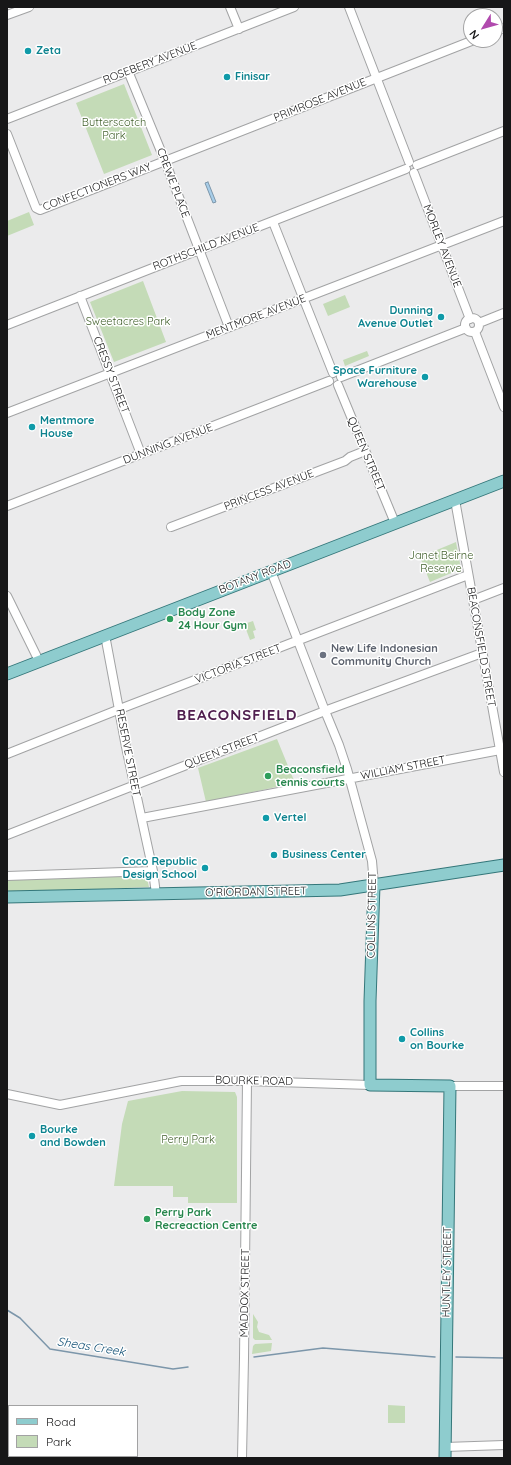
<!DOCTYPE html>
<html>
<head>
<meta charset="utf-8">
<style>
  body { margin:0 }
  #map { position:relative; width:511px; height:1465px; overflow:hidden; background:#ebebec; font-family:Quicksand,sans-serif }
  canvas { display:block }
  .frame { position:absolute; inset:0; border:8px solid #171718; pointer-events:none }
  .legend { position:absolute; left:8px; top:1405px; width:130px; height:52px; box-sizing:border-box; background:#fff; border:1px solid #a2a2a3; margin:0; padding:5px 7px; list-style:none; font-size:12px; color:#171718 }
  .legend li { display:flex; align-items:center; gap:8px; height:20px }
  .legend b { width:20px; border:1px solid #a2a2a3 }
  .north { position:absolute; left:463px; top:8px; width:40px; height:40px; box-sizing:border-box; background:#fff; border:1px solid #a2a2a3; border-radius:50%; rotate:233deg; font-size:11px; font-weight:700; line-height:16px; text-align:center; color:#171718 }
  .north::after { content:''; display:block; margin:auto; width:14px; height:18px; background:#b14aae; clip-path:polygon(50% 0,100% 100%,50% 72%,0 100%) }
</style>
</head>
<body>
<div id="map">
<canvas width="511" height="1465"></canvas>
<div class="frame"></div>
<ul class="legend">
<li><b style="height:5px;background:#8eccce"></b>Road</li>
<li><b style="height:11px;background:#c4dbb7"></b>Park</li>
</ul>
<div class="north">N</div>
</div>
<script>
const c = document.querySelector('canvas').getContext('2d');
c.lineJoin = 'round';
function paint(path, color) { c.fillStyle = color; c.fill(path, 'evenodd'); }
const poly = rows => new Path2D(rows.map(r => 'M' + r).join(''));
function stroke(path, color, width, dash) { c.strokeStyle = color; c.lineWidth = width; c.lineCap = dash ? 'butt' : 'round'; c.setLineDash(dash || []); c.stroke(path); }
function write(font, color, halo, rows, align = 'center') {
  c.font = font + ' Quicksand,sans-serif'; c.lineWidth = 3; c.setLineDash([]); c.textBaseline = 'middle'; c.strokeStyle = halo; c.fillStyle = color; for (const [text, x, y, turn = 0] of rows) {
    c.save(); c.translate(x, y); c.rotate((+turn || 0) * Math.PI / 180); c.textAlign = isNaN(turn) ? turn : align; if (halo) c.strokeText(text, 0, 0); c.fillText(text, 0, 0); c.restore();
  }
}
paint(poly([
  [124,84,152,155,104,174,76,103],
  [29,212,34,225,7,236,7,221],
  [143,281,166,342,114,362,90,302],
  [345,295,350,307,328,316,323,304],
  [367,351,369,356,345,366,343,360],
  [456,542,461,569,430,582,420,557],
  [253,621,256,630,253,631,255,638,250,640,244,624],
  [277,739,295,783,206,802,198,768],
  [146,874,149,887,7,893,7,880],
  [182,1091,235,1092,237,1097,237,1203,188,1203,188,1197,173,1197,173,1186,114,1186,122,1124,128,1101],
  [253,1314,258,1322,257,1327,259,1332,269,1335,272,1340,255,1340,253,1338],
  [272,1343,271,1351,252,1354,253,1346,255,1344],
  [388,1405,405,1406,405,1423,388,1423]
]), '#c4dbb7');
const water = poly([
  [208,182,216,202,213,203,205,183,208,182]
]);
paint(water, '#a7cde9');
stroke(water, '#7c96aa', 1);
stroke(poly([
  [7,1310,20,1318,50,1349,173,1369,188,1367],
  [254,1357,323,1348,435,1357],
  [456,1357,504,1358]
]), '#7c96aa', 1.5);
const minor = poly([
  [230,7,239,29],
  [349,7,409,162],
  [7,15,29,7],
  [495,32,504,28],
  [128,71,165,161,229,327],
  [7,119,294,7],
  [7,134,36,208,40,210,474,40],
  [417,165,504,131],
  [414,173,470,319],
  [273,222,333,373],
  [80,296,141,454],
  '465 325a7 7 0 1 1 14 0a7 7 0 1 1-14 0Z',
  [479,323,504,313],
  [7,325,406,169],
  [475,332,504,407],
  [341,377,466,328],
  [338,385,395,523],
  [7,413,504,221],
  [455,500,504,772],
  [7,506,329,381],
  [171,527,345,461,350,457,365,451],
  [271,571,325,711,339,745,347,769,372,861,374,885],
  [7,596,39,661],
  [473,600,504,588],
  [105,635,126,747,153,871,156,894],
  [7,754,125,707,468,575],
  [142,818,500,750],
  [7,835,330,709,482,653],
  [7,876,153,871],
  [450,1086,504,1086],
  [7,1094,60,1105,181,1081,247,1081,370,1085],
  [445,1447,504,1445],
  [242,1458,244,1358,247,1081]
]);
const major = poly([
  [7,674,504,481],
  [374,885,370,1001,370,1085,450,1086,445,1458],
  [7,897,340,890,504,865]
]);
stroke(minor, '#a2a3a4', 10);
stroke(major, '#34777a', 13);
stroke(minor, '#fff', 8);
stroke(major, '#8eccce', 11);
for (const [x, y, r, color] of [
  [28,51,4,"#0f9aa8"],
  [227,77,4,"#0f9aa8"],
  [441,317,4,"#0f9aa8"],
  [425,377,4,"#0f9aa8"],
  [32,427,4,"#0f9aa8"],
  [170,619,4,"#2e9e5b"],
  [323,655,4,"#6b7280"],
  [268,776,4,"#2e9e5b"],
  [266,818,4,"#0f9aa8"],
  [274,855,4,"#0f9aa8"],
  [205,868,4,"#0f9aa8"],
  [402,1039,4,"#0f9aa8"],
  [32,1136,4,"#0f9aa8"],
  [147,1219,4,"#2e9e5b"]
]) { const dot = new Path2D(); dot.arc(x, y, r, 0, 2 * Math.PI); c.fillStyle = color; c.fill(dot); stroke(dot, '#fff', 1.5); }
write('bold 11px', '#0d838f', '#fff', [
  ["Zeta",36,51],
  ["Finisar",235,77],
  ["Dunning",433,311,"right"],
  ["Avenue Outlet",433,324,"right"],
  ["Space Furniture",417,371,"right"],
  ["Warehouse",417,384,"right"],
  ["Mentmore",40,421],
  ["House",40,434],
  ["Vertel",274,818],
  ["Business Center",282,855],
  ["Coco Republic",197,862,"right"],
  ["Design School",197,875,"right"],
  ["Collins",410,1033],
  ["on Bourke",410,1046],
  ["Bourke",40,1130],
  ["and Bowden",40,1143]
], 'left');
write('11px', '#171718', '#fff', [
  ["ROSEBERY AVENUE",150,63,-21],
  ["PRIMROSE AVENUE",320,100,-22],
  ["CREWE PLACE",173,183,69],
  ["CONFECTIONERS WAY",97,187,-21],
  ["MORLEY AVENUE",442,246,69],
  ["ROTHSCHILD AVENUE",206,247,-21],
  ["MENTMORE AVENUE",256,317,-21],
  ["CRESSY STREET",111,375,69],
  ["DUNNING AVENUE",168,444,-21],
  ["QUEEN STREET",366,454,67],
  ["PRINCESS AVENUE",269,490,-21],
  ["BOTANY ROAD",255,577,-21],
  ["BEACONSFIELD STREET",481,647,80],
  ["VICTORIA STREET",238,664,-21],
  ["QUEEN STREET",222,751,-21],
  ["RESERVE STREET",128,753,79],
  ["WILLIAM STREET",403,768,-11],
  ["O'RIORDAN STREET",256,892,-1],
  ["COLLINS STREET",372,915,-89],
  ["BOURKE ROAD",254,1081,1],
  ["HUNTLEY STREET",447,1272,-89],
  ["MADDOX STREET",245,1293,-89]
]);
write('11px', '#41602c', '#fff', [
  ["Butterscotch",114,123],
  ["Park",114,136],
  ["Sweetacres Park",128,322],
  ["Janet Beirne",441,556],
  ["Reserve",441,569],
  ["Perry Park",188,1140]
]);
write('bold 11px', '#27864d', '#fff', [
  ["Body Zone",178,613],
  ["24 Hour Gym",178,626],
  ["Beaconsfield",276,770],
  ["tennis courts",276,783],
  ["Perry Park",155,1213],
  ["Recreaction Centre",155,1226]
], 'left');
write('bold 11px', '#5b616d', '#fff', [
  ["New Life Indonesian",331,649],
  ["Community Church",331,662]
], 'left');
write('italic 12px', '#115075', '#fff', [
  ["Sheas Creek",91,1347,9]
]);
c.letterSpacing = '1px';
write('bold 15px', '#512050', '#fff', [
  ["BEACONSFIELD",237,715]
]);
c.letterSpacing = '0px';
</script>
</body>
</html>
